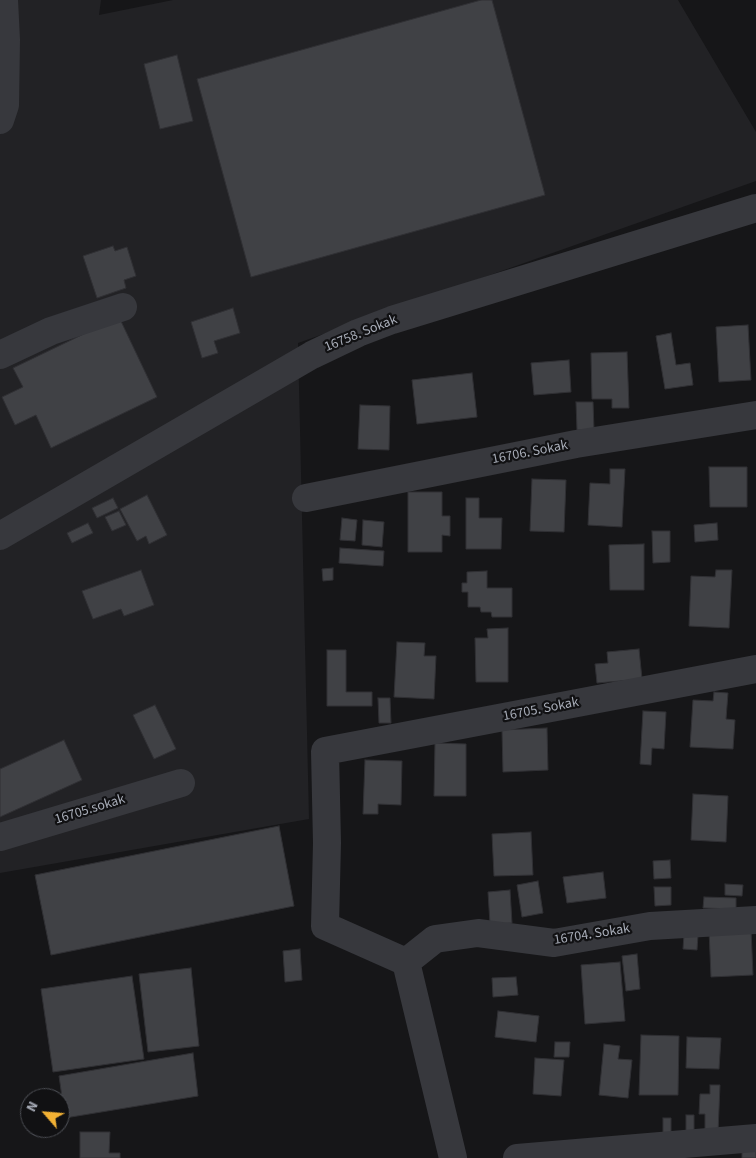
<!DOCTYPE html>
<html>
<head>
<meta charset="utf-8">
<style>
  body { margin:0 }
  #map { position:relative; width:756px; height:1158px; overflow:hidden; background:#161618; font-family:"Source Sans 3",sans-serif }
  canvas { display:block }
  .north { position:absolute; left:20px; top:1088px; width:50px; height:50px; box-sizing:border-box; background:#111113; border:1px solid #4d4f55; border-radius:50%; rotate:297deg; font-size:14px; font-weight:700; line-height:20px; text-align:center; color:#a8adb8 }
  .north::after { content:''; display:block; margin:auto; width:18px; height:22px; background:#f2b134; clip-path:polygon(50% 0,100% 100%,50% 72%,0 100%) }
</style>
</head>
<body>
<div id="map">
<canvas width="756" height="1158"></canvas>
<div class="north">N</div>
</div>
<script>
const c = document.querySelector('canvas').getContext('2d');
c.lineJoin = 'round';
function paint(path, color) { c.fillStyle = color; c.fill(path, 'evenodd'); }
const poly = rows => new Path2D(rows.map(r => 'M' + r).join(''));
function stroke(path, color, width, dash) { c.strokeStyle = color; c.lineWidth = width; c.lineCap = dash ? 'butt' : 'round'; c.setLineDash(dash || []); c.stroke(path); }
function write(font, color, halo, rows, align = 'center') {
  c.font = font + ' "Source Sans 3",sans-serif'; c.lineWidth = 4.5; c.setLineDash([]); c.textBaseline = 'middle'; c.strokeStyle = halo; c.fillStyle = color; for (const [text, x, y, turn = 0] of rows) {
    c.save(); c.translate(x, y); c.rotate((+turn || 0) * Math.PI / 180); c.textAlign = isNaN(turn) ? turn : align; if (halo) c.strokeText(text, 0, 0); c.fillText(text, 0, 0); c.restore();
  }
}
paint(poly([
  [0,0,101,0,99,15,173,0,678,0,756,132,756,181,298,343,309,819,0,873]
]), '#222225');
const building = poly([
  [481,0,492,0,545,195,251,277,197,79,481,0],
  [177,55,193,121,160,129,144,64,177,55],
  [113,246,115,251,127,247,136,276,124,280,126,288,97,298,83,256,113,246],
  [233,308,240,333,214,341,218,353,202,358,191,322,233,308],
  [119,317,157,397,51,448,36,415,15,425,2,397,23,387,13,368,119,317],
  [748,325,751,380,719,382,716,327,748,325],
  [671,333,676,365,690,363,693,385,665,389,656,336,671,333],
  [627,352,629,408,612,408,612,399,592,399,591,353,627,352],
  [569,360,571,392,534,395,531,363,569,360],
  [472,373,477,417,417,424,412,380,472,373],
  [576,402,593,402,594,430,577,430,576,402],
  [360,405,390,406,389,450,358,449,360,405],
  [709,467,747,467,747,507,710,507,709,467],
  [610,469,625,469,622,527,588,525,590,483,610,484,610,469],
  [532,479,566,480,564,532,530,531,532,479],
  [408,492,442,492,442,516,450,516,450,536,442,535,442,552,408,552,408,492],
  [147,495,167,535,149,544,146,536,137,541,120,509,147,495],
  [113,498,118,508,97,518,92,508,113,498],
  [466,498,479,498,479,518,502,518,501,549,466,549,466,498],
  [119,511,126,525,112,531,105,517,119,511],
  [342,518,357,520,355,541,340,540,342,518],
  [363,520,384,522,382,547,362,545,363,520],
  [88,523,93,533,72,543,67,533,88,523],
  [717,523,718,540,695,542,694,525,717,523],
  [652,531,670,531,670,562,653,563,652,531],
  [644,544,644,590,610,590,609,545,644,544],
  [340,548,384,551,383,566,339,563,340,548],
  [333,568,333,580,323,581,322,569,333,568],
  [141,570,154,605,124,616,121,609,93,619,82,591,141,570],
  [716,570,732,570,729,628,689,626,691,576,715,577,716,570],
  [487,571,487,588,512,588,512,617,492,617,491,612,481,612,480,607,468,607,468,592,462,592,462,583,467,583,467,572,487,571],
  [508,628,508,682,476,682,475,638,488,638,487,629,508,628],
  [397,642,425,643,424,656,436,656,434,699,394,697,397,642],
  [639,649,642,679,597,683,595,664,608,663,607,652,639,649],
  [327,650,346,650,346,692,372,692,372,706,327,706,327,650],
  [714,692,728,693,726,719,735,720,733,749,690,747,693,700,713,701,714,692],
  [378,698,390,698,391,723,379,723,378,698],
  [155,705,176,749,154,759,133,715,155,705],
  [643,711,666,712,664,749,652,748,651,765,640,764,643,711],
  [547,728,548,770,503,772,502,730,547,728],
  [64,740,82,780,0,817,0,769,64,740],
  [435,743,466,744,466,796,434,796,435,743],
  [365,760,402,761,401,805,378,804,378,814,363,814,365,760],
  [693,794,728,796,726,842,691,840,693,794],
  [279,826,294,906,51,955,35,875,279,826],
  [531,832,533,875,494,876,492,834,531,832],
  [670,860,671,878,654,879,653,861,670,860],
  [603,872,606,898,567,903,563,877,603,872],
  [538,881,543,913,522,917,517,885,538,881],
  [725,884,743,885,742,896,725,895,725,884],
  [654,887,671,887,671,905,655,906,654,887],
  [510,890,512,923,490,924,488,892,510,890],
  [704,897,736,898,736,909,703,908,704,897],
  [751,929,753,975,711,977,709,930,751,929],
  [684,934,698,935,697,950,683,949,684,934],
  [300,949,302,980,285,982,283,951,300,949],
  [637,954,640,989,626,991,622,956,637,954],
  [620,962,625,1021,585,1024,581,965,620,962],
  [191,968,199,1046,148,1052,139,974,191,968],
  [132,976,144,1059,53,1072,41,989,132,976],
  [516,977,518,995,493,997,492,978,516,977],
  [498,1011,539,1016,536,1042,495,1037,498,1011],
  [641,1035,679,1036,678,1095,639,1095,641,1035],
  [687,1037,721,1038,719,1069,686,1068,687,1037],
  [555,1042,570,1042,569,1057,554,1057,555,1042],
  [604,1044,620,1046,618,1059,632,1060,628,1098,599,1095,604,1044],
  [193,1053,198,1096,65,1118,59,1076,193,1053],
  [535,1058,564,1060,561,1096,533,1094,535,1058],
  [710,1085,720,1085,718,1133,705,1133,705,1114,699,1114,700,1094,710,1094,710,1085],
  [686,1115,694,1115,694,1131,686,1131,686,1115],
  [663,1118,671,1118,671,1134,663,1134,663,1118],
  [80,1132,110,1132,109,1153,120,1153,120,1158,80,1158,80,1132],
  [742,1147,756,1147,756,1158,742,1158,742,1147]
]);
paint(building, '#404145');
stroke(building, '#303034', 1);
stroke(poly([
  [0,120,5,105,6,40,4,0],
  [0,355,51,331,123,307],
  [306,498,576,444,756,415],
  [0,536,312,355,358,333,392,320,756,208],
  [0,837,181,783],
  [406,962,435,939,478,933,554,943,650,926,756,920],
  [453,1158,406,962,325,926,327,843,325,751,756,669],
  [517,1158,756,1138]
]), '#37383d', 28);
write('14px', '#a8adb8', '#111113', [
  ["16758. Sokak",361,334,-22],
  ["16706. Sokak",530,453,-11],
  ["16705. Sokak",541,710,-11],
  ["16705.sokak",90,810,-17],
  ["16704. Sokak",592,935,-9]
]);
</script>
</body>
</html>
